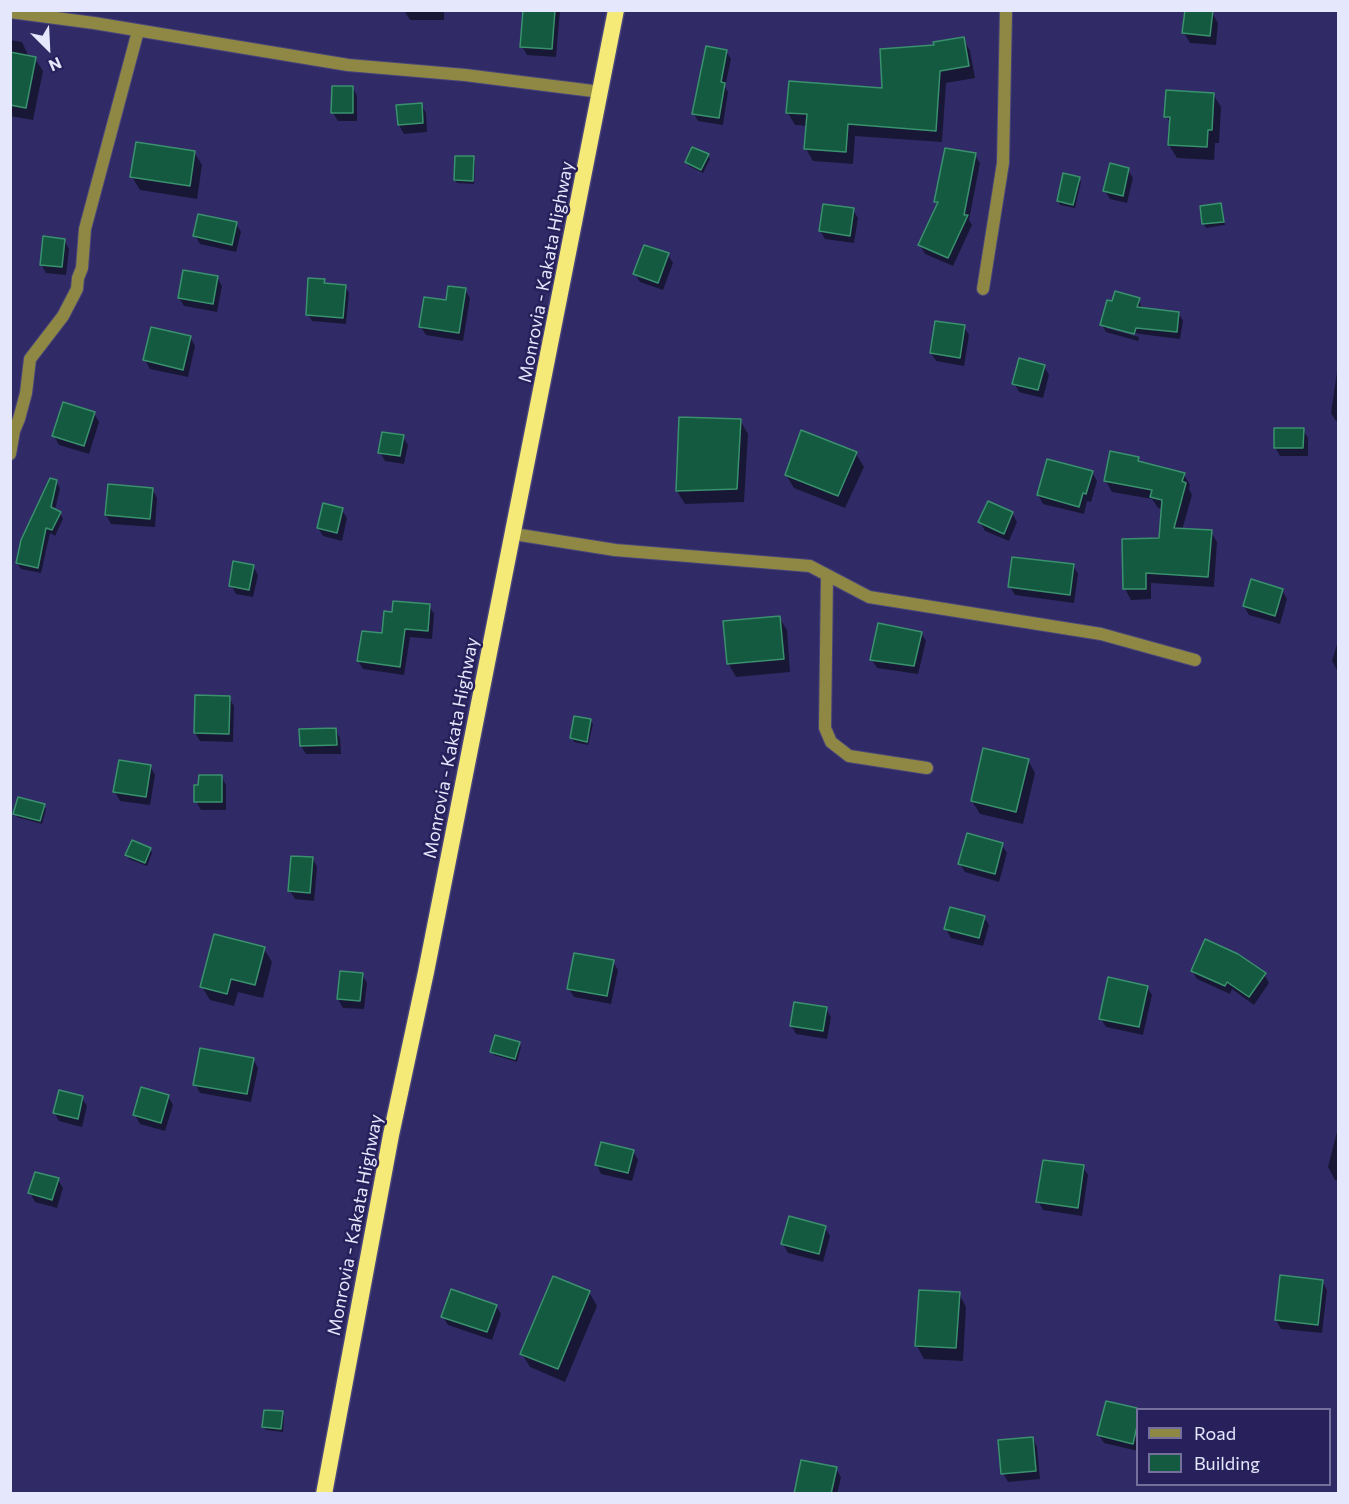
<!DOCTYPE html>
<html>
<head>
<meta charset="utf-8">
<style>
  body { margin:0 }
  #map { position:relative; width:1349px; height:1504px; overflow:hidden; background:#302b66; font-family:Commissioner,sans-serif }
  canvas { display:block }
  .frame { position:absolute; inset:0; border:12px solid #e5e7fd; pointer-events:none }
  .legend { position:absolute; left:1136px; top:1408px; width:195px; height:78px; box-sizing:border-box; background:#27205b; border:2px solid #73709c; margin:0; padding:8px 10px; list-style:none; font-size:18px; color:#e5e7fd }
  .legend li { display:flex; align-items:center; gap:12px; height:30px }
  .legend b { width:30px; border:2px solid #73709c }
  .north { position:absolute; left:18px; top:18px; width:60px; height:60px; -webkit-text-stroke:4px #27205b; paint-order:stroke; rotate:156deg; font-size:16px; font-weight:700; line-height:24px; text-align:center; color:#e5e7fd }
  .north::after { content:''; display:block; margin:auto; width:21px; height:27px; background:#e5e7fd; clip-path:polygon(50% 0,100% 100%,50% 72%,0 100%) }
</style>
</head>
<body>
<div id="map">
<canvas width="1349" height="1504"></canvas>
<div class="frame"></div>
<ul class="legend">
<li><b style="height:8px;background:#8f8844"></b>Road</li>
<li><b style="height:16px;background:#145a40"></b>Building</li>
</ul>
<div class="north">N</div>
</div>
<script>
const c = document.querySelector('canvas').getContext('2d');
c.lineJoin = 'round';
function paint(path, color) { c.fillStyle = color; c.fill(path, 'evenodd'); }
const poly = rows => new Path2D(rows.map(r => 'M' + r).join(''));
function stroke(path, color, width, dash) { c.strokeStyle = color; c.lineWidth = width; c.lineCap = dash ? 'butt' : 'round'; c.setLineDash(dash || []); c.stroke(path); }
function write(font, color, halo, rows, align = 'center') {
  c.font = font + ' Commissioner,sans-serif'; c.lineWidth = 5; c.setLineDash([]); c.textBaseline = 'middle'; c.strokeStyle = halo; c.fillStyle = color; for (const [text, x, y, turn = 0] of rows) {
    c.save(); c.translate(x, y); c.rotate((+turn || 0) * Math.PI / 180); c.textAlign = isNaN(turn) ? turn : align; if (halo) c.strokeText(text, 0, 0); c.fillText(text, 0, 0); c.restore();
  }
}
paint(poly([
  [404,10,444,10,444,20,410,20],
  [525,10,560,10,556,57,527,55,522,46],
  [1212,13,1218,23,1216,45,1190,43,1184,33],
  [963,38,970,51,975,78,946,83,942,142,855,136,853,164,813,161,806,149,808,126,795,125,788,113,884,89,935,47],
  [10,40,22,42,29,57,35,59,43,71,33,120,10,116],
  [726,51,731,59,725,87,728,92,723,125,698,121,694,114],
  [1338,66,1338,118,1337,77],
  [353,88,357,96,357,121,338,121,333,113],
  [1213,94,1221,107,1219,143,1215,143,1214,160,1177,158,1169,145,1171,124,1166,116],
  [421,104,426,113,427,132,404,134,399,125,398,106],
  [194,152,202,165,197,199,140,190,132,177],
  [708,155,710,159,703,173,689,166,687,162],
  [975,155,980,163,969,220,972,225,953,266,925,254,920,245,938,206,935,201],
  [473,158,475,161,474,184,457,183,455,180],
  [1128,170,1133,178,1127,203,1110,199,1105,191],
  [1079,179,1081,182,1075,208,1060,205,1058,201],
  [1220,205,1225,225,1206,228,1204,224],
  [853,210,858,218,854,243,825,239,820,231],
  [236,224,241,232,236,252,200,244,195,235],
  [64,240,69,249,66,275,46,273,41,264],
  [668,255,673,263,663,290,640,282,635,274],
  [217,277,222,286,217,312,184,306,179,298],
  [324,281,326,285,345,286,349,293,346,324,312,321,308,314],
  [465,290,470,298,463,341,426,335,421,327,447,302],
  [1139,300,1142,309,1179,314,1183,321,1180,339,1140,334,1106,325,1106,328,1139,337,1138,341,1106,332,1102,325],
  [964,327,969,335,964,366,936,361,931,353],
  [190,337,195,346,188,377,150,369,145,360],
  [1338,365,1338,422,1336,421,1331,413],
  [1044,366,1049,375,1043,398,1019,392,1014,383],
  [94,413,99,422,89,454,59,445,54,436],
  [680,419,740,420,748,434,744,502,685,504,677,491],
  [1303,430,1308,438,1308,456,1280,456,1275,447],
  [403,437,408,445,404,464,385,461,380,452],
  [856,454,864,467,845,508,794,488,786,475],
  [1138,458,1141,463,1184,475,1190,485,1189,489,1192,495,1182,530,1211,532,1217,542,1214,587,1151,583,1151,599,1131,600,1125,589,1160,540,1163,509,1158,508,1152,499,1112,492,1106,481],
  [1092,472,1097,481,1091,502,1087,501,1084,514,1043,504,1038,495],
  [56,481,60,488,55,510,60,513,63,519,55,536,50,533,41,573,21,569,17,563],
  [152,489,157,498,155,527,111,524,106,515],
  [342,510,347,518,342,541,323,536,318,528],
  [1012,513,1017,522,1009,541,985,531,980,522],
  [1073,565,1078,574,1074,603,1015,595,1010,587],
  [253,566,258,575,253,597,236,594,231,585],
  [1282,590,1287,599,1280,624,1249,615,1244,606],
  [429,606,434,614,432,639,410,637,404,675,363,669,358,661,383,635,393,613],
  [779,617,787,630,790,672,736,677,728,663],
  [921,633,926,641,918,674,877,668,872,660],
  [1338,641,1338,672,1332,661],
  [229,698,234,706,233,742,200,741,195,733],
  [590,721,593,724,588,745,574,742,572,738],
  [335,729,340,738,341,754,306,754,301,746],
  [1028,760,1035,773,1023,824,980,814,972,801],
  [150,766,155,775,150,805,120,801,115,792],
  [221,776,226,785,226,810,201,810,196,801],
  [44,806,46,809,42,824,17,817,15,813],
  [1002,845,1007,853,999,882,965,872,960,864],
  [150,849,152,853,147,866,129,859,127,855],
  [313,859,317,867,314,901,295,899,290,891],
  [984,917,989,925,983,946,951,938,946,929],
  [264,949,272,962,263,998,238,992,234,1006,210,1000,202,987],
  [613,962,618,970,611,1004,574,997,569,989],
  [1192,971,1264,974,1269,983,1254,1005,1232,989,1230,994,1197,979],
  [362,974,367,983,364,1009,343,1008,338,999],
  [1147,987,1152,995,1143,1035,1106,1027,1101,1019],
  [826,1009,831,1017,827,1039,796,1034,791,1025],
  [519,1043,521,1047,517,1062,494,1055,492,1051],
  [253,1059,258,1068,251,1102,200,1093,195,1084],
  [168,1096,173,1105,165,1131,140,1124,135,1115],
  [82,1098,87,1106,82,1127,59,1121,54,1112],
  [1338,1128,1338,1181,1335,1180,1328,1167],
  [633,1151,638,1160,632,1181,601,1174,597,1165],
  [1083,1167,1088,1175,1082,1216,1043,1210,1038,1201],
  [58,1180,63,1188,57,1208,35,1202,30,1193],
  [825,1228,830,1236,823,1262,788,1253,783,1244],
  [1322,1281,1327,1290,1322,1333,1281,1329,1276,1320],
  [589,1292,597,1306,565,1382,530,1367,522,1354],
  [959,1293,966,1307,963,1361,924,1359,917,1346],
  [496,1306,501,1314,492,1340,448,1325,443,1317],
  [1107,1403,1138,1410,1138,1451,1104,1443,1099,1435],
  [282,1413,284,1417,283,1432,266,1430,264,1427],
  [1033,1438,1037,1447,1040,1479,1008,1482,1003,1473],
  [836,1469,841,1477,837,1494,795,1494]
]), '#0007');
const building = poly([
  [523,10,555,10,552,49,520,47,523,10],
  [1185,10,1213,10,1210,36,1182,33,1185,10],
  [964,37,969,66,940,71,936,131,848,124,846,152,804,149,807,114,786,113,789,81,882,88,880,49,934,45,933,42,964,37],
  [706,46,727,50,721,82,725,83,719,118,692,114,706,46],
  [10,52,36,57,26,108,10,105,10,52],
  [332,86,353,86,353,113,331,113,332,86],
  [1166,90,1214,93,1212,130,1208,130,1207,147,1168,145,1170,117,1164,117,1166,90],
  [422,103,423,123,398,125,396,105,422,103],
  [136,142,195,151,190,186,130,177,136,142],
  [692,147,709,154,701,170,685,162,692,147],
  [945,148,976,153,964,215,968,215,948,258,918,245,938,202,934,202,945,148],
  [455,156,474,156,473,181,454,180,455,156],
  [1110,163,1129,168,1123,196,1103,191,1110,163],
  [1063,173,1080,177,1073,205,1057,201,1063,173],
  [1221,203,1224,222,1202,224,1200,206,1221,203],
  [823,204,854,208,850,236,819,231,823,204],
  [198,214,237,222,232,245,193,236,198,214],
  [43,236,65,239,62,267,40,265,43,236],
  [644,245,669,253,658,283,633,274,644,245],
  [183,270,218,276,213,304,178,298,183,270],
  [308,278,325,279,324,283,346,285,343,318,306,315,308,278],
  [448,286,466,288,459,333,419,327,424,297,446,300,448,286],
  [1115,291,1140,298,1137,307,1179,312,1177,332,1136,328,1134,334,1100,325,1107,300,1112,301,1115,291],
  [935,321,965,325,960,358,930,353,935,321],
  [151,327,191,336,183,370,143,360,151,327],
  [1019,358,1045,365,1038,390,1012,384,1019,358],
  [63,402,95,412,84,446,52,436,63,402],
  [679,417,741,419,737,489,676,491,679,417],
  [1274,428,1304,428,1303,448,1274,448,1274,428],
  [801,430,857,452,838,496,785,475,801,430],
  [382,432,404,435,400,456,378,453,382,432],
  [1110,451,1139,457,1138,461,1185,473,1182,481,1186,483,1174,528,1212,530,1208,577,1146,573,1146,589,1123,589,1122,539,1159,538,1162,500,1150,497,1152,490,1104,481,1110,451],
  [1047,459,1093,471,1086,494,1083,493,1079,507,1037,495,1047,459],
  [50,478,57,480,51,507,61,512,52,530,46,528,38,568,16,563,21,540,50,478],
  [108,484,153,488,150,519,105,515,108,484],
  [988,501,1013,512,1004,534,978,522,988,501],
  [323,503,343,508,337,533,317,528,323,503],
  [1012,557,1074,564,1070,595,1008,587,1012,557],
  [233,561,254,565,249,590,229,586,233,561],
  [1251,579,1283,589,1275,616,1243,606,1251,579],
  [393,601,430,604,428,631,405,629,400,667,357,661,362,631,382,633,384,611,392,612,393,601],
  [780,616,784,659,727,664,723,621,780,616],
  [878,623,922,632,914,666,870,660,878,623],
  [195,695,230,696,229,734,194,733,195,695],
  [574,716,591,719,587,742,570,738,574,716],
  [336,728,337,745,300,746,299,729,336,728],
  [983,748,1029,759,1016,812,971,801,983,748],
  [119,760,151,765,146,797,113,792,119,760],
  [199,775,222,775,222,802,194,802,194,785,198,785,199,775],
  [18,797,45,804,40,821,13,814,18,797],
  [967,833,1003,843,995,874,958,864,967,833],
  [132,840,151,848,145,863,125,855,132,840],
  [291,856,313,857,310,893,288,891,291,856],
  [950,907,985,916,979,938,944,929,950,907],
  [214,934,265,947,255,985,231,979,227,994,200,987,214,934],
  [1205,939,1238,954,1266,973,1249,997,1227,982,1225,986,1191,971,1205,939],
  [574,953,614,960,607,996,567,989,574,953],
  [340,971,363,973,360,1001,337,999,340,971],
  [1108,977,1148,986,1139,1027,1099,1019,1108,977],
  [794,1002,827,1007,823,1031,790,1026,794,1002],
  [495,1035,520,1042,515,1059,490,1052,495,1035],
  [200,1048,254,1058,247,1094,193,1085,200,1048],
  [141,1087,169,1095,161,1123,133,1115,141,1087],
  [59,1090,83,1096,78,1119,53,1113,59,1090],
  [601,1142,634,1150,628,1173,595,1165,601,1142],
  [1043,1160,1084,1165,1078,1208,1036,1202,1043,1160],
  [35,1172,59,1178,52,1200,28,1193,35,1172],
  [789,1216,826,1226,819,1254,781,1244,789,1216],
  [1280,1275,1323,1280,1318,1325,1275,1320,1280,1275],
  [553,1276,590,1291,558,1369,520,1354,553,1276],
  [451,1289,497,1305,487,1332,441,1317,451,1289],
  [919,1290,960,1292,956,1348,915,1346,919,1290],
  [1106,1401,1137,1408,1137,1426,1133,1444,1097,1435,1106,1401],
  [264,1410,283,1411,281,1429,262,1427,264,1410],
  [1033,1437,1036,1471,1001,1474,998,1440,1033,1437],
  [801,1460,837,1467,831,1494,794,1494,801,1460]
]);
paint(building, '#145a40');
stroke(building, '#3a916d', 1.5);
const minor = poly([
  [10,12,94,23,348,65,465,75,601,92],
  [983,289,1003,163,1006,10],
  [10,454,14,431,19,419,26,393,30,359,63,316,77,289,78,278,82,268,85,229,138,31],
  [514,534,615,550,810,566,869,597,1101,634,1195,660],
  [827,576,825,728,831,742,849,756,927,768]
]);
const trunk = poly([
  [324,1494,391,1135,426,972,616,10]
]);
stroke(minor, '#49457b', 14);
stroke(trunk, '#49457b', 19);
stroke(minor, '#8f8844', 12);
stroke(trunk, '#f5ea78', 16);
write('18px', '#e5e7fd', '#27205b', [
  ["Monrovia - Kakata Highway",546,272,-79],
  ["Monrovia - Kakata Highway",451,748,-79],
  ["Monrovia - Kakata Highway",355,1225,-79]
]);
</script>
</body>
</html>
